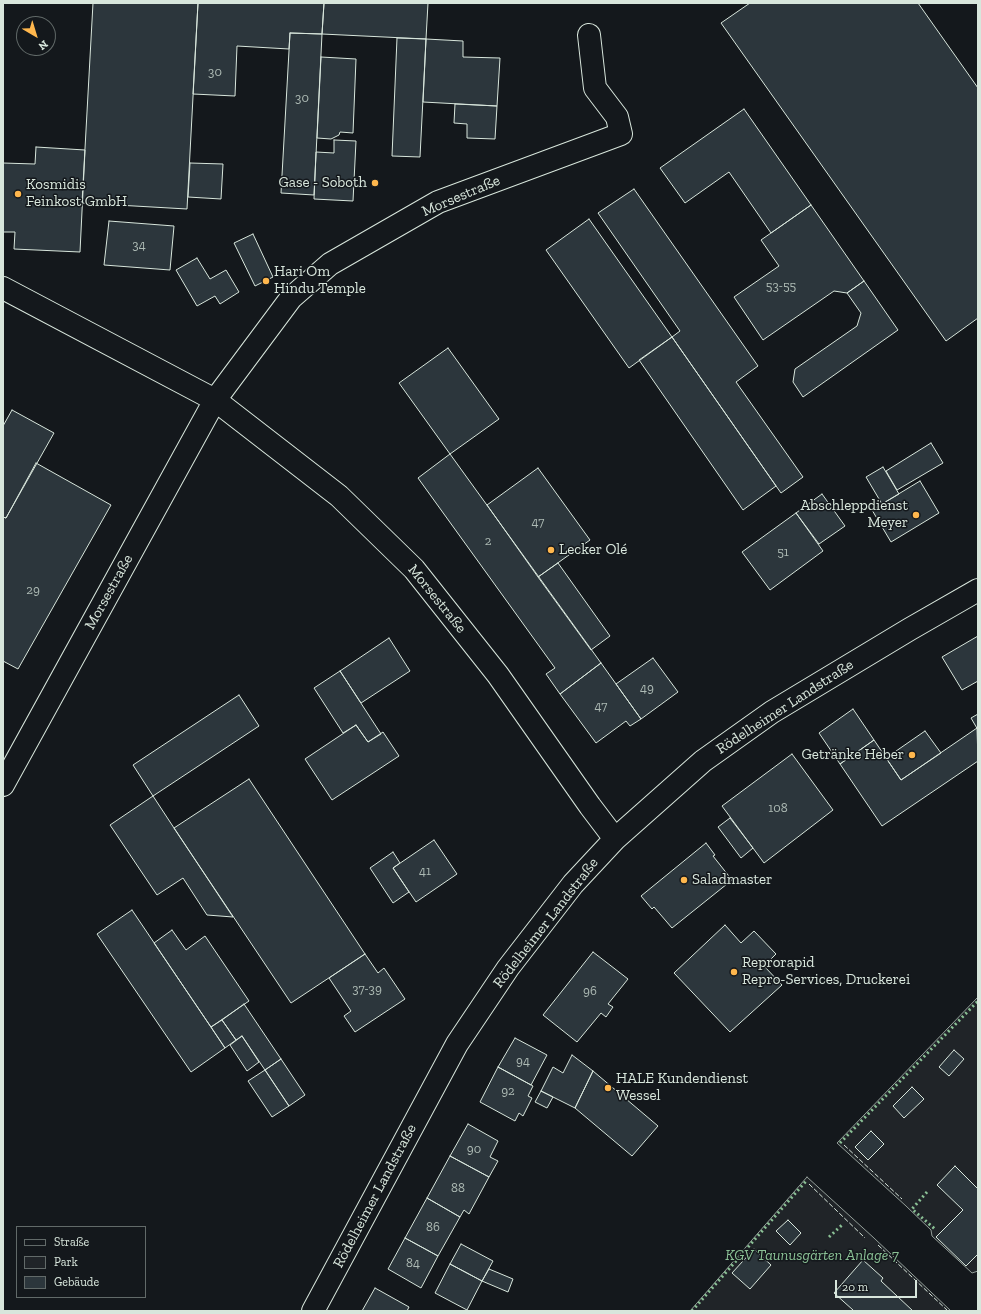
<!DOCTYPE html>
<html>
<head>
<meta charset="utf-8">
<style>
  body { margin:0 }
  #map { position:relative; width:981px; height:1314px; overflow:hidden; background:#14181c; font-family:"Zilla Slab",serif }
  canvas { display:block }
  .frame { position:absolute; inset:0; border:4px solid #d8e6dc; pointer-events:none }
  .legend { position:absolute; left:16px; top:1226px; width:130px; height:72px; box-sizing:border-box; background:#14181c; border:1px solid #626a69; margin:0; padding:5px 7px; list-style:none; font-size:12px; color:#d8e6dc }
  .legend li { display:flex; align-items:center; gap:8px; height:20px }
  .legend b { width:20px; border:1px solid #626a69 }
  .north { position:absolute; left:16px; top:16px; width:40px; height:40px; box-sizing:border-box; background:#14181c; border:1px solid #626a69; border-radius:50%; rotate:142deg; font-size:11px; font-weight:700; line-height:16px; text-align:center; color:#d8e6dc }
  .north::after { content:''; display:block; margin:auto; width:14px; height:18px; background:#ffb74d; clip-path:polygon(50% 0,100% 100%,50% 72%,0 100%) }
  .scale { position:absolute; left:835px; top:1280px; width:82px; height:18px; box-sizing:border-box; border:2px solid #d8e6dc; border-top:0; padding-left:5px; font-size:12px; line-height:14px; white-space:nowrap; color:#d8e6dc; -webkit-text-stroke:3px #14181c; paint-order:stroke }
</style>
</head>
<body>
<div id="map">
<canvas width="981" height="1314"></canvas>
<div class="frame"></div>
<ul class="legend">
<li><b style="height:5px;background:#14181c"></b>Straße</li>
<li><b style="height:11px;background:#202428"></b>Park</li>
<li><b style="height:11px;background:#2c363c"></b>Gebäude</li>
</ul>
<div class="north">N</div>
<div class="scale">20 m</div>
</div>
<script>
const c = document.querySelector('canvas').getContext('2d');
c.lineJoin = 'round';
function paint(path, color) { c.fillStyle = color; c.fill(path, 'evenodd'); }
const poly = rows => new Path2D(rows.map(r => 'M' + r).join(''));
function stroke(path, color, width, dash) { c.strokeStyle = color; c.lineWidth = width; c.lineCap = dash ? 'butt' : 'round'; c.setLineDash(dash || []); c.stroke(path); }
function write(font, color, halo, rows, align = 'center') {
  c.font = font + ' "Zilla Slab",serif'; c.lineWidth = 3; c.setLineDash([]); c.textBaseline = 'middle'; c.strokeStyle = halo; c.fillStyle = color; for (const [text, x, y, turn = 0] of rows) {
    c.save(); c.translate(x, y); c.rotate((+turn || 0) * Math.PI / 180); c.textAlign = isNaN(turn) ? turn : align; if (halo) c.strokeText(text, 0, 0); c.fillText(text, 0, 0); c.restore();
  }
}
const green = poly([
  [978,997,978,1271,972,1273,932,1236,931,1230,906,1206,837,1143,978,997],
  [807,1177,874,1238,951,1311,690,1311,807,1177]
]);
paint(green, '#202428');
stroke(green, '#939e99', 1);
const building = poly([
  [93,3,198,3,187,209,82,203,93,3],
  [198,3,324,3,322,34,290,33,289,49,237,46,235,96,193,94,198,3],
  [324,3,428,3,426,39,322,34,324,3],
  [750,3,918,3,978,88,978,318,946,341,721,23,750,3],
  [290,33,322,34,314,195,281,193,290,33],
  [397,38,426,39,420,157,392,156,397,38],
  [426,39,463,41,463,57,500,58,497,106,423,102,426,39],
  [321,57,356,59,353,133,340,132,339,135,331,139,317,138,321,57],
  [455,104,497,106,495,139,467,138,467,124,454,123,455,104],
  [744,109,811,205,771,233,729,172,685,203,660,168,744,109],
  [334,140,356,141,353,201,314,199,316,152,334,153,334,140],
  [36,147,85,150,80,252,14,249,15,232,3,232,3,163,35,164,36,147],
  [190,163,223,164,221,199,188,197,190,163],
  [634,189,758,366,736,382,803,477,781,493,672,337,680,331,598,213,634,189],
  [811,205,864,281,847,293,834,291,763,340,734,297,779,266,761,240,811,205],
  [589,219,672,337,629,368,546,250,589,219],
  [109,221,174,226,170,270,104,265,109,221],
  [253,234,273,277,255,286,234,243,253,234],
  [197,258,210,279,226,270,239,292,220,304,215,296,197,306,176,270,197,258],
  [864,281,898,330,803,397,793,382,795,369,857,326,861,313,847,293,864,281],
  [672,337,776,486,743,510,639,360,672,337],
  [448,348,499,419,450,454,399,383,448,348],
  [12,410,54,433,6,518,3,517,3,426,12,410],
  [931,443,943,463,897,490,886,471,931,443],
  [450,454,601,663,560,694,546,674,555,668,418,478,450,454],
  [36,463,111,505,18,669,3,661,3,517,6,518,36,463],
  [883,467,899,494,882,504,866,477,883,467],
  [538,468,590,540,538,577,487,505,538,468],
  [920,481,939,513,891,542,872,510,920,481],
  [822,494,845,526,819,544,796,513,822,494],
  [796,513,823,551,770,590,742,552,796,513],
  [558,563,610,636,591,650,538,577,558,563],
  [978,636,978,681,962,690,942,657,978,636],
  [389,638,410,671,361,703,340,671,389,638],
  [653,658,678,692,641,719,616,684,653,658],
  [601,663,641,719,630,726,626,721,596,743,560,694,601,663],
  [340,671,381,734,368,742,356,725,343,733,314,688,340,671],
  [239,695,259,726,153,796,133,765,239,695],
  [853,709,874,740,840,764,819,733,853,709],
  [978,714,978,730,971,718,978,714],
  [356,725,368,742,383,732,399,756,332,800,305,759,356,725],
  [977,728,978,761,882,826,840,764,874,740,901,780,977,728],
  [925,731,941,753,901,780,886,758,925,731],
  [792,754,833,810,764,863,722,806,792,754],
  [249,779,365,954,291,1003,174,828,249,779],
  [153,796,174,828,233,917,207,915,183,878,157,895,110,825,153,796],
  [730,818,753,848,741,858,718,827,730,818],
  [434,840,457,874,416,902,393,868,434,840],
  [706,843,715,855,713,856,732,880,672,928,654,907,652,909,641,896,706,843],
  [393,852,400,863,393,868,409,892,393,903,370,868,393,852],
  [132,910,225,1048,191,1072,97,934,132,910],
  [725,925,741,943,754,931,776,954,764,966,782,985,730,1032,674,973,725,925],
  [172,930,186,950,205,936,249,1001,211,1027,154,943,172,930],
  [593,952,628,979,608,1004,613,1007,606,1017,601,1013,577,1042,543,1015,593,952],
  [365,954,378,973,384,968,405,999,355,1032,344,1016,351,1011,329,978,365,954],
  [244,1004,281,1059,265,1070,242,1036,236,1040,222,1020,244,1004],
  [222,1020,236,1040,225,1048,211,1027,222,1020],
  [242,1036,259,1062,247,1071,230,1045,242,1036],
  [515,1038,547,1055,531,1085,498,1067,515,1038],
  [954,1050,964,1059,949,1076,939,1067,954,1050],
  [572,1055,593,1071,575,1108,541,1091,553,1067,563,1073,572,1055],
  [281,1059,305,1095,289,1106,265,1070,281,1059],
  [498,1067,533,1086,528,1096,532,1098,523,1116,519,1113,515,1121,480,1102,498,1067],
  [265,1070,289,1106,272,1117,248,1081,265,1070],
  [593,1071,658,1126,632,1156,575,1108,593,1071],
  [912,1087,924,1099,904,1118,893,1106,912,1087],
  [541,1091,553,1097,547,1108,535,1102,541,1091],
  [468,1124,498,1141,490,1157,498,1161,489,1177,450,1156,468,1124],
  [871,1131,884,1144,868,1160,855,1147,871,1131],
  [450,1156,489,1177,469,1214,464,1210,460,1217,427,1198,450,1156],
  [955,1166,978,1189,978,1254,966,1266,936,1237,963,1210,937,1185,955,1166],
  [427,1198,460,1217,438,1256,405,1238,427,1198],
  [788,1220,801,1233,790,1245,776,1231,788,1220],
  [405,1238,438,1256,421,1288,388,1269,405,1238],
  [461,1244,493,1261,482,1281,450,1264,461,1244],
  [754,1249,771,1265,750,1289,732,1273,754,1249],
  [863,1260,883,1278,881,1281,913,1311,852,1311,853,1310,834,1293,863,1260],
  [450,1264,482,1281,467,1310,435,1293,450,1264],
  [489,1269,513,1279,508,1292,482,1281,489,1269],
  [375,1288,409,1307,407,1311,362,1311,375,1288]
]);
paint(building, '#2c363c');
stroke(building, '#d8e6dc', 1);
const street = poly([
  [3,288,215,400,339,496,414,569,498,675,590,806,615,839],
  [3,785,215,400,291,298,330,264,438,202,621,134,617,117,595,88,589,35],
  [313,1311,457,1044,508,968,573,884,615,839,703,761,772,712,910,629,978,590]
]);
stroke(street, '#d8e6dc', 24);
stroke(street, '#14181c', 22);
stroke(poly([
  [840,1143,978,1001],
  [927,1192,912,1209,936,1230],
  [829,1237,842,1225],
  [692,1311,807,1180]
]), '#8ac095', 3, [2, 3]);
stroke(poly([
  [844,1145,902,1199],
  [809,1184,865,1238],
  [878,1245,948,1311]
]), '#d8e6dc', 1, [5, 2]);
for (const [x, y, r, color] of [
  [375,183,4,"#ffb74d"],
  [18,194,4,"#ffb74d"],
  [266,281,4,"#ffb74d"],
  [916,515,4,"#ffb74d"],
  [551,550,4,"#ffb74d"],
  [912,755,4,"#ffb74d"],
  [684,880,4,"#ffb74d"],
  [734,972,4,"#ffb74d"],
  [608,1088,4,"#ffb74d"]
]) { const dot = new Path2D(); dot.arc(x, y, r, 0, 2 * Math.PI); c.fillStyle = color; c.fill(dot); stroke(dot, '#14181c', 1.5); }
write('13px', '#adbab4', null, [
  ["30",215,72],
  ["30",302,98],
  ["34",139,245],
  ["53-55",781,286],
  ["47",538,522],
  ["2",488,541],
  ["51",783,552],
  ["29",33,590],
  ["49",647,688],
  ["47",601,706],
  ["108",778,808],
  ["41",425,871],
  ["37-39",367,989],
  ["96",590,991],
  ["94",523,1061],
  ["92",508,1091],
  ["90",474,1149],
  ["88",458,1188],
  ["86",433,1227],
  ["84",413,1263]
]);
write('15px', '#d8e6dc', '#14181c', [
  ["Gase - Soboth",367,183,"right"],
  ["Kosmidis",26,185],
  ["Feinkost GmbH",26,202],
  ["Hari Om",274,272],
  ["Hindu Temple",274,289],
  ["Abschleppdienst",908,506,"right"],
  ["Meyer",908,523,"right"],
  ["Lecker Olé",559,550],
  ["Getränke Heber",904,755,"right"],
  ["Saladmaster",692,880],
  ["Reprorapid",742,963],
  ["Repro-Services, Druckerei",742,980],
  ["HALE Kundendienst",616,1079],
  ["Wessel",616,1096]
], 'left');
write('15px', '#d8e6dc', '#14181c', [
  ["Morsestraße",461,196,-23],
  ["Morsestraße",109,592,-61],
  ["Morsestraße",437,599,51],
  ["Rödelheimer Landstraße",785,707,-33],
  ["Rödelheimer Landstraße",546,923,-52],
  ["Rödelheimer Landstraße",375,1196,-62]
]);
write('italic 15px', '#8ac095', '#14181c', [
  ["KGV Taunusgärten Anlage 7",812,1256]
]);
</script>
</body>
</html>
